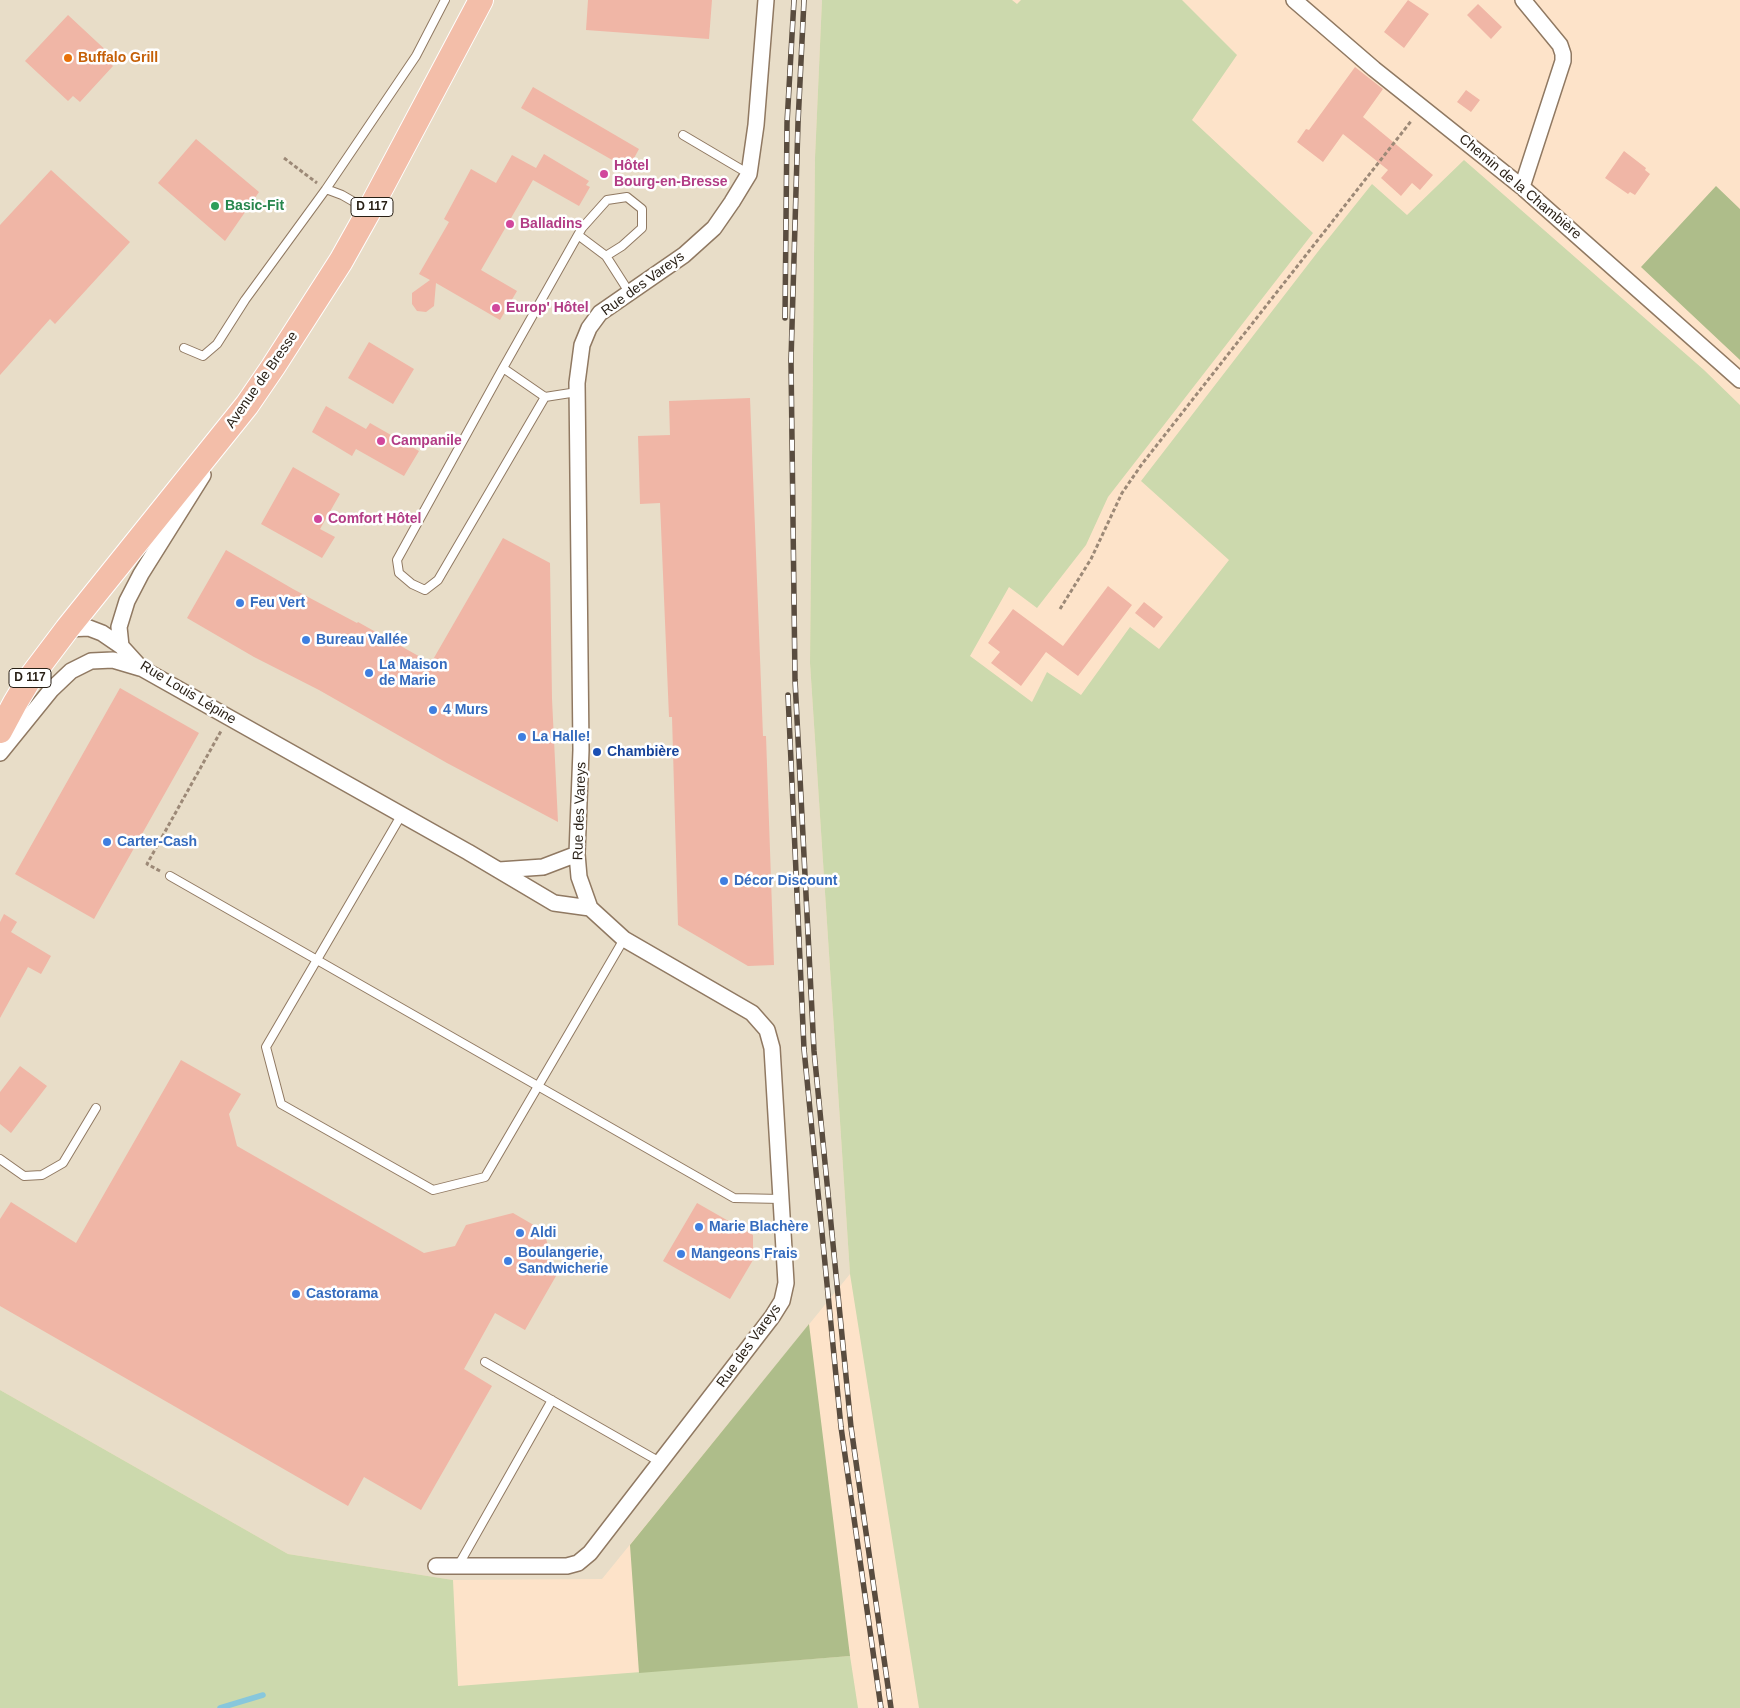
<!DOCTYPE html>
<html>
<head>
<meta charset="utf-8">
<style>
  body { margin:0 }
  canvas { display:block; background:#fde3c9 }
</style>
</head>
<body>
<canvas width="1740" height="1708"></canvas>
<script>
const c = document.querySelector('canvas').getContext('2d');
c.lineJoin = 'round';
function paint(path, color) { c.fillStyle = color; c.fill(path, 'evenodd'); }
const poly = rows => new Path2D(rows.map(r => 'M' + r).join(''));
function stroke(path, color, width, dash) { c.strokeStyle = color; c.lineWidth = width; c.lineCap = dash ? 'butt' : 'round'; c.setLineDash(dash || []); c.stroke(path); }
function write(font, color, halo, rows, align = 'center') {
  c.font = font + ' Helvetica,sans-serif'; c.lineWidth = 5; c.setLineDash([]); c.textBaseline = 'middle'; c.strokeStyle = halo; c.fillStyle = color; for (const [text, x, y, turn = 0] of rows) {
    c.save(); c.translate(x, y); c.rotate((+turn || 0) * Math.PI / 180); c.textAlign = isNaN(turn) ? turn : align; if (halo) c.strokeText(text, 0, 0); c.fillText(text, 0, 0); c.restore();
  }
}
paint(poly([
  [0,0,822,0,815,158,810,663,850,1274,602,1579,453,1580,288,1554,0,1390]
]), '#e8ddc8');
paint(poly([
  [822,0,1012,0,1017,4,1021,0,1182,0,1237,55,1192,120,1313,233,1108,497,1086,545,1037,608,1009,587,970,656,1032,702,1047,672,1081,695,1130,627,1159,649,1229,560,1141,481,1320,249,1372,184,1407,215,1464,160,1704,370,1740,405,1740,1708,919,1708,850,1274,810,663,815,158],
  [0,1390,288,1554,453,1580,458,1686,850,1656,858,1708,0,1708]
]), '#ccd9ad');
paint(poly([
  [1716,186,1740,209,1740,360,1641,267],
  [809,1324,850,1656,639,1673,630,1545]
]), '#aebd8a');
stroke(poly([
  [220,1708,263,1695]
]), '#87c7dc', 5.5);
paint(poly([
  [588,0,712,0,709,39,586,30],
  [1408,0,1429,14,1404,48,1384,32],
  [1478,4,1502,27,1491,39,1467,15],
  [68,15,111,55,107,60,113,66,80,102,73,96,68,101,25,61],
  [1355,67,1383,89,1363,117,1433,175,1420,190,1412,183,1401,196,1381,178,1388,170,1343,134,1323,162,1297,142,1306,129,1309,130],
  [533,87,639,149,628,169,521,108],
  [1466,90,1480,100,1471,112,1457,102],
  [196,139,259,192,225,241,158,183],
  [1624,151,1646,168,1645,170,1650,174,1635,195,1630,192,1628,194,1605,178],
  [544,154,589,181,586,185,590,187,579,206,533,180,481,270,517,291,500,320,436,283,434,306,426,312,417,311,412,304,412,293,430,280,419,274,449,222,444,219,471,169,496,183,512,155,536,168],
  [51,170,130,242,55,324,50,319,0,375,0,225],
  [369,342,414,369,393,404,348,378],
  [750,398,763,736,766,736,774,965,748,966,678,925,672,717,669,717,660,503,640,504,638,436,670,435,669,401],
  [326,406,366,429,370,423,419,451,404,476,356,449,352,456,312,432],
  [293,467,340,494,320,529,335,537,322,558,261,524],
  [503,538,550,563,552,699,558,822,447,763,319,690,254,657,187,618,226,550,293,589,357,623,358,622,431,663],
  [1108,586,1132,605,1078,676,1046,652,1021,686,991,663,1000,652,988,643,1013,609,1063,646],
  [1144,602,1163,617,1154,628,1135,613],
  [120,688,199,733,94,919,15,874],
  [4,914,17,922,11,932,51,956,41,974,28,967,0,1018,0,922],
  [181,1060,241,1094,229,1114,237,1146,424,1253,455,1246,466,1225,513,1213,544,1231,556,1276,525,1330,495,1313,464,1369,492,1386,421,1510,364,1477,348,1506,0,1306,0,1219,11,1202,76,1243],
  [20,1066,47,1086,11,1133,0,1124,0,1092],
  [697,1203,753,1235,753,1260,730,1299,663,1261]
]), '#f0b6a6');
const service = poly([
  [683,135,749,174],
  [326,189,416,56,445,0],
  [578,235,582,228,607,200,627,197,642,209,642,228,622,246,606,256],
  [184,348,203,356,217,344,245,300,326,189,342,195,368,210],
  [503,368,397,560,399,573,412,584,425,590,438,580,545,397],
  [577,392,545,397,503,368,578,235,606,256,629,292],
  [402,814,266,1047,281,1104,433,1190,485,1177,624,939],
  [170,876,734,1198,781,1199],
  [0,1159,24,1176,42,1175,63,1163,96,1108],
  [485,1362,660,1462],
  [458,1566,552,1400]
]);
const minor = poly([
  [1294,0,1374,69,1522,187,1740,380],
  [1522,187,1563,61,1563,54,1560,45,1523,0],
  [67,629,89,628,102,633,121,646,141,668,468,852,554,903,590,908],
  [121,646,119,627,127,601,141,574,203,475],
  [0,753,51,690,71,671,91,661,113,660,140,668],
  [499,870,543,867,577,854],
  [436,1566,567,1566,578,1563,590,1553,772,1317,782,1301,786,1283,772,1048,767,1030,752,1013,624,939,590,908,579,877,577,854,581,750,577,383,582,345,589,328,600,313,684,255,714,228,732,202,749,174,756,125,766,0]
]);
const primary = poly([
  [0,731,15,703,30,678,67,629,247,405,273,367,341,261,369,211,481,0]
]);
stroke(service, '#907962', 10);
stroke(minor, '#907962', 18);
stroke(primary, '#fff', 26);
stroke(poly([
  [284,158,317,183],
  [1060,609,1091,559,1122,493,1142,464,1412,120],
  [160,871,147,864,221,731]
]), '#9c8977', 3, [4, 2.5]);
stroke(service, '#fff', 8);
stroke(minor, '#fff', 15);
stroke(primary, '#f3bea9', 24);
const rail = poly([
  [804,0,798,123,791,360,795,680,814,1051,851,1427,891,1708],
  [785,318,787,123,794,0],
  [788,695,804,1049,841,1427,881,1708]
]);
stroke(rail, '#594c3f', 5.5);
stroke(rail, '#fff', 4, [11]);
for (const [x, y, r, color] of [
  [68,58,5,"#e8710a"],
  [604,174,5,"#d1479c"],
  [215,206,5,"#2e9e5b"],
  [510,224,5,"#d1479c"],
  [496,308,5,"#d1479c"],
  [381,441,5,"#d1479c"],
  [318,519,5,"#d1479c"],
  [240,603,5,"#3f7fe0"],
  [306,640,5,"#3f7fe0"],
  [369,673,5,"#3f7fe0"],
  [433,710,5,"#3f7fe0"],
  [522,737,5,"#3f7fe0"],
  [597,752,5,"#1a4fb4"],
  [107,842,5,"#3f7fe0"],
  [724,881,5,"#3f7fe0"],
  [699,1227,5,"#3f7fe0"],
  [520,1233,5,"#3f7fe0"],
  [681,1254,5,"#3f7fe0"],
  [508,1261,5,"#3f7fe0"],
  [296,1294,5,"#3f7fe0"]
]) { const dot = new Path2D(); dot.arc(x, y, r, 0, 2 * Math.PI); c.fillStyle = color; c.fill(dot); stroke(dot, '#fff', 2); }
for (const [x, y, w] of [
  [372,207,42],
  [30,678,42]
]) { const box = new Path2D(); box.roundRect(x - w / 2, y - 9.5, w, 19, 4); c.fillStyle = '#fff'; c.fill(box); stroke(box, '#281f15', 1); }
write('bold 12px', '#281f15', null, [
  ["D 117",372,207],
  ["D 117",30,678]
]);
write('bold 14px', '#c56008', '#fff', [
  ["Buffalo Grill",78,58]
], 'left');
write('bold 14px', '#b23c85', '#fff', [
  ["Hôtel",614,166],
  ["Bourg-en-Bresse",614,182],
  ["Balladins",520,224],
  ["Europ' Hôtel",506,308],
  ["Campanile",391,441],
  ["Comfort Hôtel",328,519]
], 'left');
write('14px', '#281f15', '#fff', [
  ["Chemin de la Chambière",1520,187,40],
  ["Rue des Vareys",643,284,-36],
  ["Avenue de Bresse",262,380,-55],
  ["Rue Louis Lépine",188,693,31],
  ["Rue des Vareys",580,811,-88],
  ["Rue des Vareys",749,1346,-54]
]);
write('bold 14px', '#27864d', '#fff', [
  ["Basic-Fit",225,206]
], 'left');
write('bold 14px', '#366cbe', '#fff', [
  ["Feu Vert",250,603],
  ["Bureau Vallée",316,640],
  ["La Maison",379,665],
  ["de Marie",379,681],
  ["4 Murs",443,710],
  ["La Halle!",532,737],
  ["Carter-Cash",117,842],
  ["Décor Discount",734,881],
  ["Marie Blachère",709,1227],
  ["Aldi",530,1233],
  ["Boulangerie,",518,1253],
  ["Sandwicherie",518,1269],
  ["Mangeons Frais",691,1254],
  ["Castorama",306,1294]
], 'left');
write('bold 14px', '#164399', '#fff', [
  ["Chambière",607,752]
], 'left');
</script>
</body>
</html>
